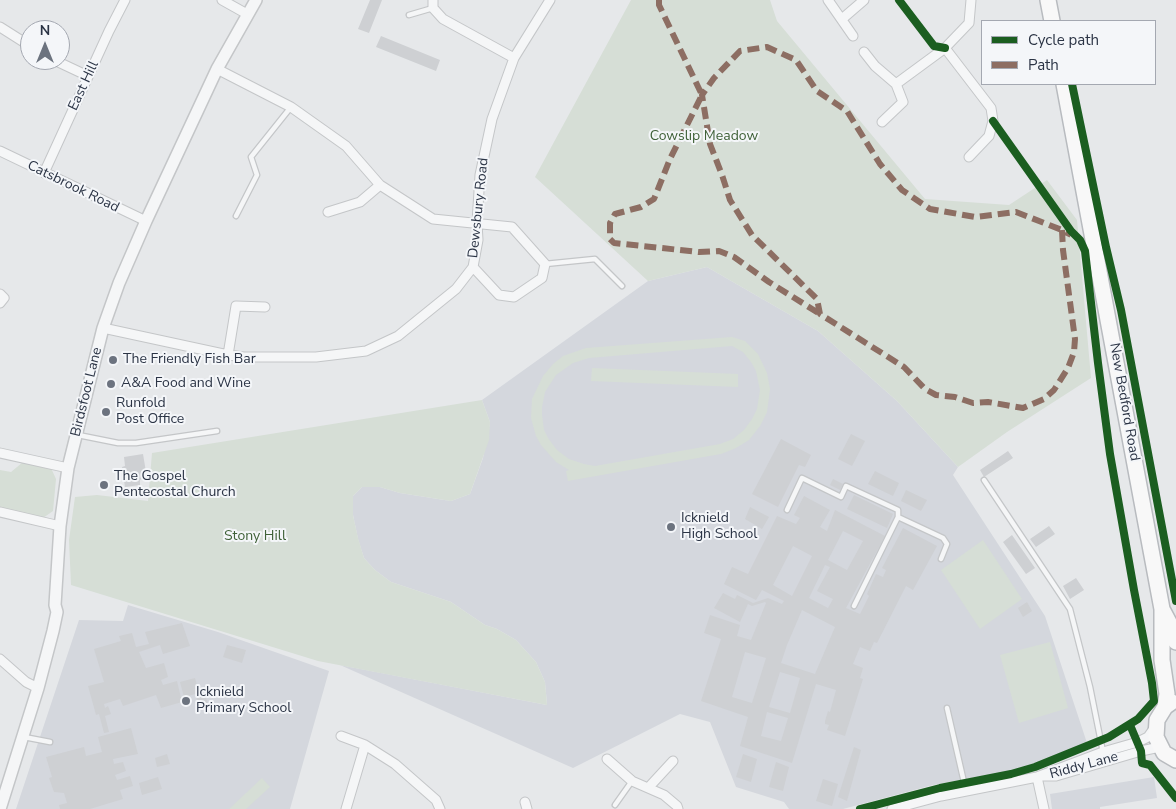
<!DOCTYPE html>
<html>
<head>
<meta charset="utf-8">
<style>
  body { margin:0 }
  #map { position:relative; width:1176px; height:809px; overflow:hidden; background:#e6e8ea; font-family:"Nunito Sans",sans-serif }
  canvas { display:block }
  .legend { position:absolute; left:981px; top:20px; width:175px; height:65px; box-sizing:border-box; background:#f4f6f9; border:1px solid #a4a8b1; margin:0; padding:6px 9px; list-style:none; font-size:15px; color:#2b3445 }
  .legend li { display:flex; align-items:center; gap:10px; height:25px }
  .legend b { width:25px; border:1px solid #a4a8b1 }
  .north { position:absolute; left:20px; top:20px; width:50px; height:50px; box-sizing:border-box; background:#f4f6f9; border:1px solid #a4a8b1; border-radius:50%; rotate:0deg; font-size:14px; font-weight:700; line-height:20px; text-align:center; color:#2b3445 }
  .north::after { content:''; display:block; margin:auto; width:18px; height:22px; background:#6c737f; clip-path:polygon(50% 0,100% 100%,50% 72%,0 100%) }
</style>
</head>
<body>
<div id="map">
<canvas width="1176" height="809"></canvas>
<ul class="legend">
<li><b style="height:6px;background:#1b5e20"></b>Cycle path</li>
<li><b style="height:6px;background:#8d6e63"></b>Path</li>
</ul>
<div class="north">N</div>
</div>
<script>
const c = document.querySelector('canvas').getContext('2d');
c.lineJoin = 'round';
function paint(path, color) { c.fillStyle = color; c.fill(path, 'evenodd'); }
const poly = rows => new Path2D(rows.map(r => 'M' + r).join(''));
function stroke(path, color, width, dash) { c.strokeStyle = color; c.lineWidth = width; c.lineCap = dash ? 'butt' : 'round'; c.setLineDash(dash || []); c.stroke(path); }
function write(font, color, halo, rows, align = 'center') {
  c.font = font + ' "Nunito Sans",sans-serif'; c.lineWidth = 4; c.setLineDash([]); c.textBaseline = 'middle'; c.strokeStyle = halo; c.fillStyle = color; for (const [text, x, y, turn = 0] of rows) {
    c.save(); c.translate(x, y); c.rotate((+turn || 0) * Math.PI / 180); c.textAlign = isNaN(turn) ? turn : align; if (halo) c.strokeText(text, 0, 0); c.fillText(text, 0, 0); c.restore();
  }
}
paint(poly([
  [707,267,818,331,897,401,958,467,953,475,1045,616,1087,743,1048,764,933,785,843,809,789,809,784,802,736,787,710,722,680,714,573,768,340,665,547,705,545,682,536,662,516,640,497,629,485,625,451,602,391,582,375,570,364,558,358,539,353,515,353,496,362,487,380,487,400,493,451,501,470,494,483,458,490,422,482,400,648,281],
  [128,605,218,632,329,671,290,809,16,809,79,620,123,621],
  [1154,777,1157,798,1100,807,1100,809,1052,809,1050,794]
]), '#d4d7dd');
paint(poly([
  [631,0,770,0,777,21,925,199,1009,205,1047,180,1077,220,1091,378,1007,432,958,467,897,401,818,331,707,267,648,281,535,177],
  [732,337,745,341,758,354,767,373,770,389,767,412,760,426,749,440,736,448,721,454,568,481,566,471,569,470,556,462,541,445,536,436,531,418,532,399,543,376,553,364,563,356,586,348],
  [732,346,743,352,751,362,756,371,760,390,757,409,752,419,744,430,733,439,720,444,595,466,584,464,569,459,557,450,548,438,544,430,542,415,542,407,545,392,556,375,573,363,589,358],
  [592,368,738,374,738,387,591,381],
  [482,400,490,422,489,440,470,494,451,501,400,493,380,487,362,487,353,496,353,515,358,538,364,558,375,570,391,582,451,602,485,625,497,629,516,640,536,662,545,682,547,705,318,661,71,585,69,540,75,497,97,495,148,501,152,453],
  [23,462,51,468,56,479,53,511,43,518,0,508,0,470,11,472],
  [983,540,1022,599,980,629,941,570],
  [1050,642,1068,708,1019,723,1000,655],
  [262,778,270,787,246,809,229,809]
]), '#d6ded6');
paint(poly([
  [370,0,382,0,369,33,358,29],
  [381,36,440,60,436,71,376,47],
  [851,434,865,441,852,466,838,459],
  [781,439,811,455,805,467,799,465,778,507,752,494],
  [1008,451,1013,458,984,477,980,470],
  [143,454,146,472,141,473,142,479,140,480,140,485,125,487,122,467,125,466,124,457],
  [875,471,899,483,893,496,868,484],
  [833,479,843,484,840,490,830,485],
  [906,490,927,500,921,511,901,501],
  [854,495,893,514,887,528,847,509],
  [804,496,830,510,820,527,827,531,835,510,885,536,846,608,860,614,869,596,867,594,876,574,883,577,886,570,882,568,903,528,937,546,913,590,906,586,877,643,874,642,870,651,860,647,853,664,863,668,860,678,863,679,845,736,827,730,829,725,825,724,825,721,828,711,830,712,836,690,816,684,792,763,740,746,748,717,701,701,721,639,704,633,710,615,740,625,737,636,751,640,766,603,765,602,752,606,748,604,740,622,714,608,723,593,735,599,737,595,753,603,768,598,782,604,784,601,762,590,756,600,724,584,732,567,748,574,777,516,796,524,800,518,794,515],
  [843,531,863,541,847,570,828,560],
  [793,546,812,556,792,596,773,585],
  [825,565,830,567,817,591,833,599,828,608,809,598],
  [802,610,835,627,815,674,781,663,787,645],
  [745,652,766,658,752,703,732,697],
  [780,672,800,678,790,713,769,707],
  [767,712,788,718,781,741,761,736],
  [750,507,769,517,762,529,745,519],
  [1049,526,1055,534,1036,547,1030,539],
  [1012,535,1035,568,1026,574,1003,542],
  [1076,578,1084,590,1070,599,1063,586],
  [1027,602,1032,611,1023,617,1018,608],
  [182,623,190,646,163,654,160,645,139,652,146,668,164,663,168,677,161,680,163,685,177,681,182,702,161,708,156,695,123,706,120,699,104,704,105,708,108,706,111,714,105,716,109,732,104,733,99,714,96,715,88,686,104,682,94,649,121,641,119,636,132,633,136,647,149,644,145,632],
  [227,645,246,650,242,663,223,657],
  [195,678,199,693,184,697,180,682],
  [205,695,209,706,200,708,196,696],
  [131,728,138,754,113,759,114,764,123,762,126,771,115,775,117,780,130,776,133,786,120,790,123,799,90,809,60,809,59,805,67,803,64,793,54,792,49,778,52,777,46,757,84,747,86,756,102,752,98,737],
  [854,747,861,750,847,801,838,797],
  [167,754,170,764,157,767,155,758],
  [743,754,757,759,751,782,736,777],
  [776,762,789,767,783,791,769,787],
  [158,777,162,789,142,795,139,783],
  [823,779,838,784,832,806,816,801]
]), '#ced0d3');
const service = poly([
  [409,15,433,8],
  [236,216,257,175,251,157,291,107],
  [545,264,595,259,622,286],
  [78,435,118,443,136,443,217,431],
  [984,480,1070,609,1090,687,1103,752],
  [787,510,802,478,841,497,846,486,898,510,898,517],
  [854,606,898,517,943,538,947,544,941,559],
  [947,708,966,791],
  [24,737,50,742],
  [615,805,632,781]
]);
const minor = poly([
  [222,0,247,14],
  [433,0,433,8,443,19,514,58],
  [828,0,853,36],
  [842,19,864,0],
  [0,27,30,46],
  [945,48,991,108,993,121,989,136,969,157],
  [864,52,875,66,896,84],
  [54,60,88,76],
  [217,69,291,107,346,146,380,185,433,219,512,227,545,264,542,278,514,297,499,295,473,267],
  [882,122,903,102,896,84,945,48,969,23,971,0],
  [0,151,146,221],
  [44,173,109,31,125,0],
  [328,212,360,202,380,185],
  [0,294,4,298,0,303],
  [103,328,228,355,244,357,316,357,366,351,398,336,456,289,473,267,478,240,477,223,480,175,492,119,514,58,550,0],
  [228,355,236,306,265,307],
  [0,453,68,468],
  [0,512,60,526],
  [0,659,26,682,38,688],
  [341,736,365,745],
  [607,759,632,781,664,795,677,806,678,809],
  [1044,776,1056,776,1141,751,1160,747],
  [1037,777,1044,809],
  [649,787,673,761],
  [525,802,527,809],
  [346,809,365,745,395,764,436,800,440,809],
  [892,809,941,796,1037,777,1103,752,1138,742,1148,737,1155,727]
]);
const tertiary = poly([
  [0,809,38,688,53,631,57,612,55,605,60,526,68,468,103,328,119,283,146,221,217,69,256,0]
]);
const trunk = poly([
  [1048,0,1052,21],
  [1064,84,1162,609,1162,660,1167,694,1165,707],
  [1163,611,1172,628,1176,642],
  [1172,702,1165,707,1157,720,1156,737,1164,753,1176,760]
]);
stroke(service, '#c4c6c8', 7);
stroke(minor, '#c4c6c8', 11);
stroke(tertiary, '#c4c6c8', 14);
stroke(trunk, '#b8bbbf', 18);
stroke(service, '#f5f6f7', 4.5);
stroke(minor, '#f5f6f7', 9);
stroke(tertiary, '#f5f6f7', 11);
stroke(trunk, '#f8f8f8', 15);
stroke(poly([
  [659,0,659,5,702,95,670,159,654,199,641,207,615,214,610,223,610,239,614,243,699,252,719,251,734,257,769,282,820,314],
  [1062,230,1063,250,1075,339,1074,352,1068,368,1054,390,1044,399,1023,408,988,402,973,403,955,397,936,395,925,389,904,367,820,314,817,299,752,235,730,200,722,175,710,144,702,95,714,78,740,51,767,47,796,60,817,91,847,111,880,164,902,190,930,209,975,217,1016,212,1062,230,1071,235]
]), '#8d6e63', 6, [12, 6]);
stroke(poly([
  [899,0,934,46,945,48],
  [1072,84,1106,247,1121,310,1176,601],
  [1130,725,1141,751,1142,763,1150,765,1176,798],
  [860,809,940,788,1011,774,1035,767,1109,737,1138,719,1154,701,1152,683,1134,590,1110,454,1098,363,1085,251,1080,240,1071,231,993,121]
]), '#1b5e20', 8);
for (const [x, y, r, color] of [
  [113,360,5,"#6c737f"],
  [111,384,5,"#6c737f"],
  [106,412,5,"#6c737f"],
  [104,485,5,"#6c737f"],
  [671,527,5,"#6c737f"],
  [186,701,5,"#6c737f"]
]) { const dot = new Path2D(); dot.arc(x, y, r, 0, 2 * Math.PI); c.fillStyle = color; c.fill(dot); stroke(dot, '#f4f6f9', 2); }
write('14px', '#2b3445', '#f4f6f9', [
  ["East Hill",84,86,-65],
  ["Catsbrook Road",73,187,26],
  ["Dewsbury Road",479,208,-84],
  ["Birdsfoot Lane",87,392,-76],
  ["New Bedford Road",1124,402,80],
  ["Riddy Lane",1084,766,-15]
]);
write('14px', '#3f6138', '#f4f6f9', [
  ["Cowslip Meadow",704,137],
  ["Stony Hill",255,537]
]);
write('14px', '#2b3445', '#f4f6f9', [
  ["The Friendly Fish Bar",123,360],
  ["A&A Food and Wine",121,384],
  ["Runfold",116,404],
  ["Post Office",116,420],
  ["The Gospel",114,477],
  ["Pentecostal Church",114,493],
  ["Icknield",681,519],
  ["High School",681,535],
  ["Icknield",196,693],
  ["Primary School",196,709]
], 'left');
</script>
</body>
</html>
